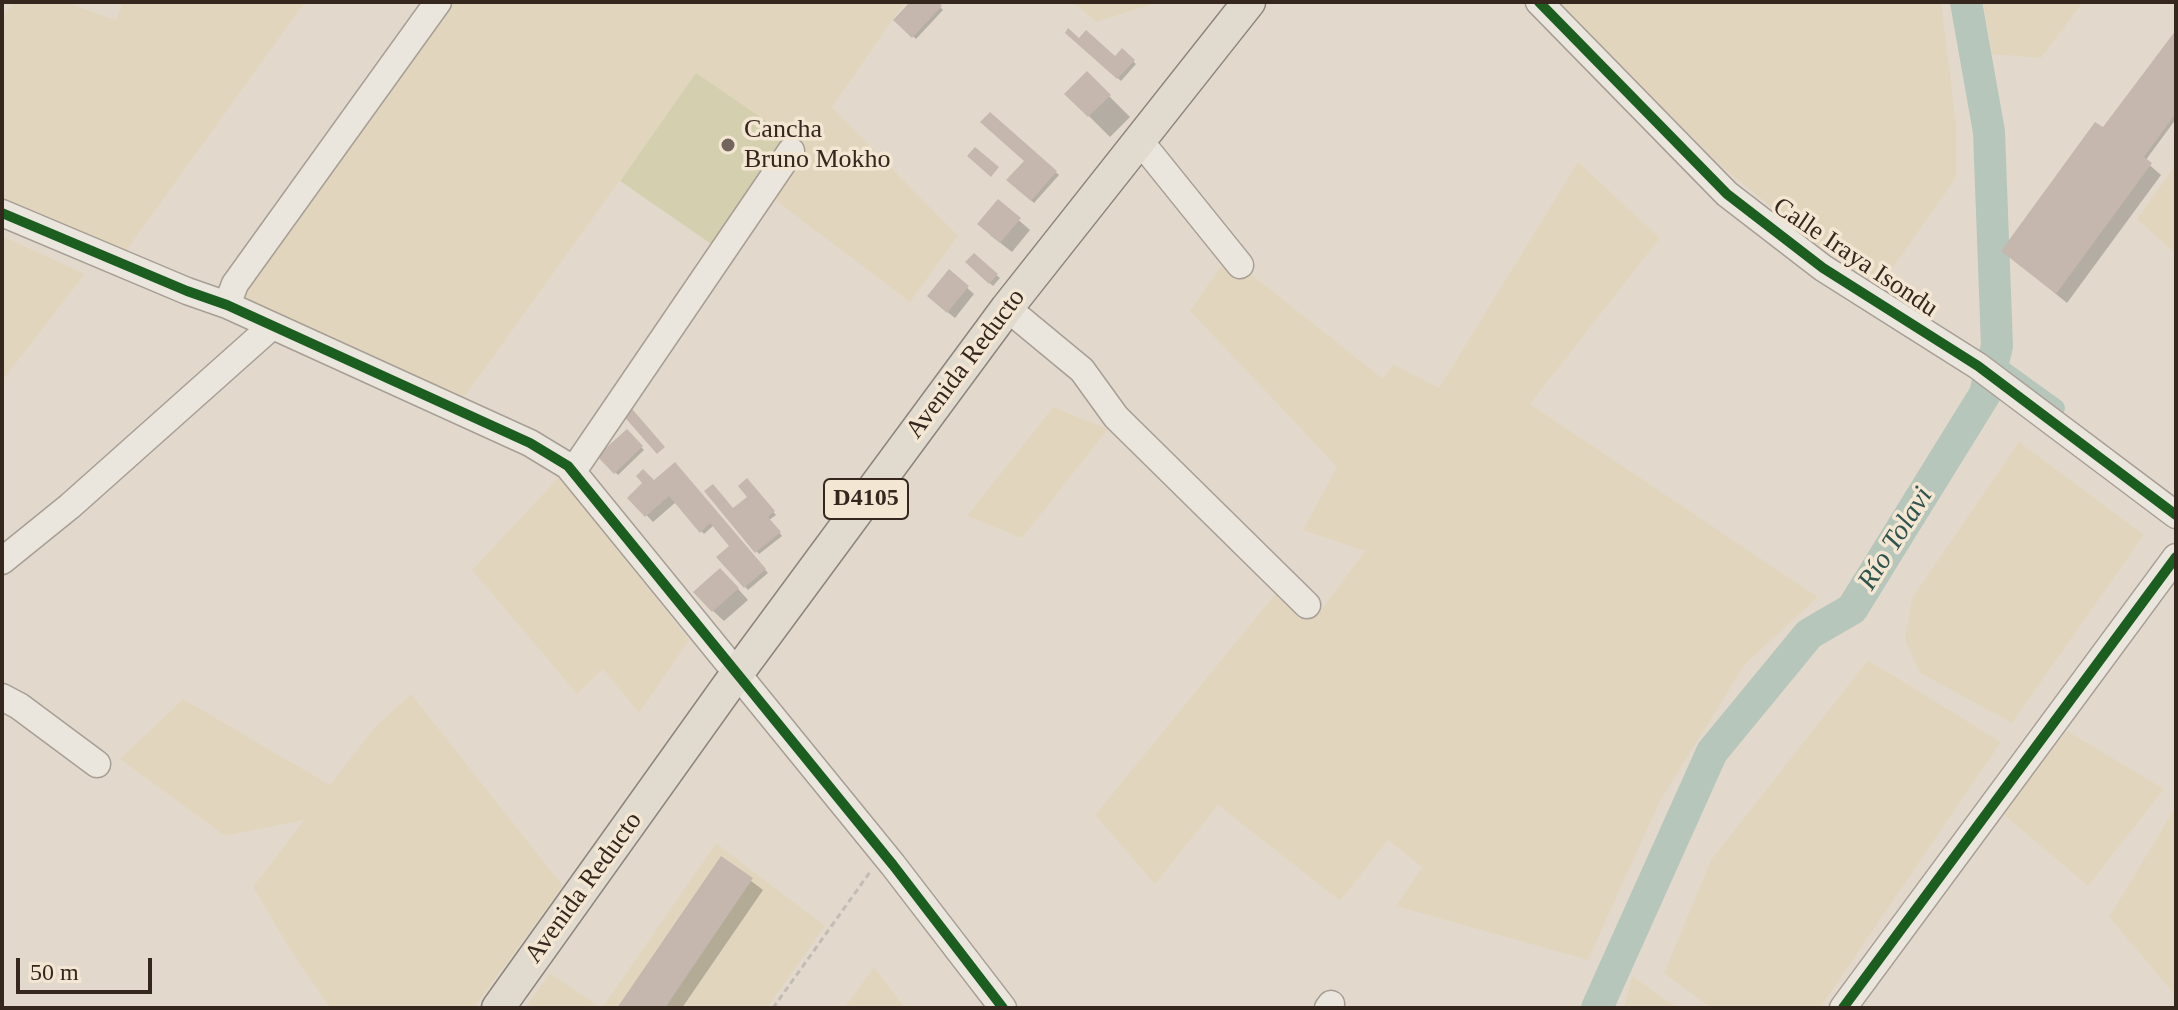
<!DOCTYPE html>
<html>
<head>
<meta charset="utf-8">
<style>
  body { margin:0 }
  #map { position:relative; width:2178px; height:1010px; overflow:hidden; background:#e2d9cc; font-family:"Times New Roman",serif }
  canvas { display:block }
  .frame { position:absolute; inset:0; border:4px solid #35261e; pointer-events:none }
  .scale { position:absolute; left:16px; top:958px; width:136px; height:36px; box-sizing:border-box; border:4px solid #35261e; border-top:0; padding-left:10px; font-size:24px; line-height:28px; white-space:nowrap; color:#35261e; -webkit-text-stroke:6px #f3e6d2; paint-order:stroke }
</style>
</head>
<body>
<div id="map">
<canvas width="2178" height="1010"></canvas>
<div class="frame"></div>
<div class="scale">50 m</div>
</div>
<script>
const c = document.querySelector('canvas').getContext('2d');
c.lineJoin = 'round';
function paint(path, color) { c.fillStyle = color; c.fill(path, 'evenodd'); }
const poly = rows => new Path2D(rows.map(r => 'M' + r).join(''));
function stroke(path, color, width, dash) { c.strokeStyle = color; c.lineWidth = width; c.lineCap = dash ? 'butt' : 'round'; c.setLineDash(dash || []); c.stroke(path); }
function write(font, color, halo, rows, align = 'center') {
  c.font = font + ' "Times New Roman",serif'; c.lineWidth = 7; c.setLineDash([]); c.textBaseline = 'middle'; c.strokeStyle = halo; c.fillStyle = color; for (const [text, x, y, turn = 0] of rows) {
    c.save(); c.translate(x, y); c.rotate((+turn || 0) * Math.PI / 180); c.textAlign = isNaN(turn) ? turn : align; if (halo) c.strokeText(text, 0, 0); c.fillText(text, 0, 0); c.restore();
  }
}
paint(poly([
  [14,2,65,2,116,20,123,2,305,2,123,255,2,203,2,18],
  [453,2,905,2,832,107,958,236,910,302,771,197,696,74,463,399,241,297],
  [1073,2,1159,2,1096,22],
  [1558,2,1941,2,1956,124,1956,178,1879,287,1816,244,1720,165],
  [1983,2,2083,2,2041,58,1992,54],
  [1578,162,1660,238,1530,404,1818,597,1745,664,1660,801,1588,960,1396,906,1422,867,1388,840,1340,901,1218,805,1155,884,1095,815,1276,593,1319,613,1365,551,1303,530,1337,467,1190,311,1228,256,1383,379,1393,364,1439,388],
  [2176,164,2176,254,2137,219],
  [2,236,85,274,2,381],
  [1053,407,1108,429,1022,538,967,516],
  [2019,442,2144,535,2012,723,1920,673,1905,640,1912,598],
  [560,476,689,640,639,713,603,669,577,694,472,570],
  [1868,660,2001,742,1820,1008,1711,1008,1664,973,1711,860],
  [411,694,563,886,474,1008,330,1008,289,948,253,887,304,820,225,836,120,759,183,699,330,785,374,728],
  [2067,731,2164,789,2088,886,2002,813],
  [2176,806,2176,996,2109,917],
  [716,843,825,926,767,1008,525,1008,550,973,602,1008],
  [874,967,905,1008,844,1008],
  [1632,976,1678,1008,1624,1008]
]), '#e1d6bd');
paint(poly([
  [696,73,794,140,717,248,620,181]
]), '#d4d0af');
paint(poly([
  [912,2,935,2,943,10,916,39,896,20],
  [1068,32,1115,59,1122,51,1136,64,1121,81],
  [2176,33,2176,119,2145,161,2161,175,2067,303,2003,251,2103,130],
  [1087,74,1130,117,1110,137,1067,94],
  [990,115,1059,175,1034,203,1009,180,1026,161],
  [998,202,1030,230,1012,252,990,235],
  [974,256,1000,278,993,286,968,262],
  [949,272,974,294,955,318,936,303],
  [626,432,644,450,618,475,600,456],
  [675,465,768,573,748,590,719,557,732,546,714,525,704,534,676,502,653,522,630,498,667,497],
  [747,481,776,515,769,520,782,536,759,554,707,491,733,510,750,497],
  [731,581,748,600,724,621,713,611],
  [722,859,763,890,682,1008,620,1008]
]), '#0003');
stroke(poly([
  [1992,362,2056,408]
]), '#b7c6bb', 18);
stroke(poly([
  [1597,1008,1712,752,1809,634,1852,609,1985,394,1997,346,1989,132,1966,2]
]), '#b7c6bb', 32);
paint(poly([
  [910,2,938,2,942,6,912,38,893,20],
  [1068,28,1079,38,1086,30,1115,56,1122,48,1135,60,1117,79,1065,33],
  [2176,30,2176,113,2144,157,2152,163,2056,294,2001,251,2095,122,2103,127],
  [1087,71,1111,95,1088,117,1064,94],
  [990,112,1057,171,1031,201,1006,180,1024,161,980,122],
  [975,147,999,167,991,177,967,156],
  [998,199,1021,218,1000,243,977,224],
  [974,253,998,274,989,284,965,262],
  [949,269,969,286,947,313,927,296],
  [627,403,665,447,657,454,621,413],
  [627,429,643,446,614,474,597,456],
  [675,462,766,569,744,588,716,557,729,546,710,523,700,533,669,496,645,517,627,498,642,483,636,476,643,469,654,480],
  [747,478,775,511,768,517,781,532,755,553,704,491,713,484,733,508,747,497,738,486],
  [720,568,739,588,712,612,693,592],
  [721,856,753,878,665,1008,617,1008]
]), '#c5b7ad');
const minor = poly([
  [1539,2,1727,194,1823,268,1978,366,2176,515],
  [1140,141,1240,265],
  [2,213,187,291,227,305,530,443,568,466,893,865,1003,1008],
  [227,305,235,284,438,2],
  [1007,308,1082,370,1116,417,1307,605],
  [573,471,791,151],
  [2,561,70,506,272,326],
  [2,697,19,706,97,764],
  [1328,1008,1331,1004],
  [1843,1008,2176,557]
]);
const major = poly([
  [498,1008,728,686,1007,308,1249,2]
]);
stroke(minor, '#a79e95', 29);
stroke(major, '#8d847c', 35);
stroke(poly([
  [773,1008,870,872]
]), '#c3bcb4', 3, [6, 4]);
stroke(minor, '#eae5dd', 26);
stroke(major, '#e1dacf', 32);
stroke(poly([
  [1539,2,1727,194,1823,268,1978,366,2176,515],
  [2,213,187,291,227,305,530,443,568,466,893,865,1003,1008],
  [1843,1008,2176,557]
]), '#1b5e20', 10);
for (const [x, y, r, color] of [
  [728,145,8,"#72655b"]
]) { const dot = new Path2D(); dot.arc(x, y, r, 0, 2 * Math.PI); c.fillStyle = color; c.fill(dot); stroke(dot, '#f3e6d2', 3); }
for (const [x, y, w] of [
  [866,499,84]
]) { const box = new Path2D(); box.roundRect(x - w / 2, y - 20, w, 40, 6); c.fillStyle = '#f3e6d2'; c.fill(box); stroke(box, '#35261e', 2); }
write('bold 24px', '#35261e', null, [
  ["D4105",866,499]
]);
write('26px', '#35261e', '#f3e6d2', [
  ["Cancha",744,130],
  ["Bruno Mokho",744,160]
], 'left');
write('26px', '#35261e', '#f3e6d2', [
  ["Calle Iraya Isondu",1855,258,34],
  ["Avenida Reducto",966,364,-53],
  ["Avenida Reducto",584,888,-54]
]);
write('italic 28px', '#2f534d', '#f3e6d2', [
  ["Río Tolavi",1896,539,-58]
]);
</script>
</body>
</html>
